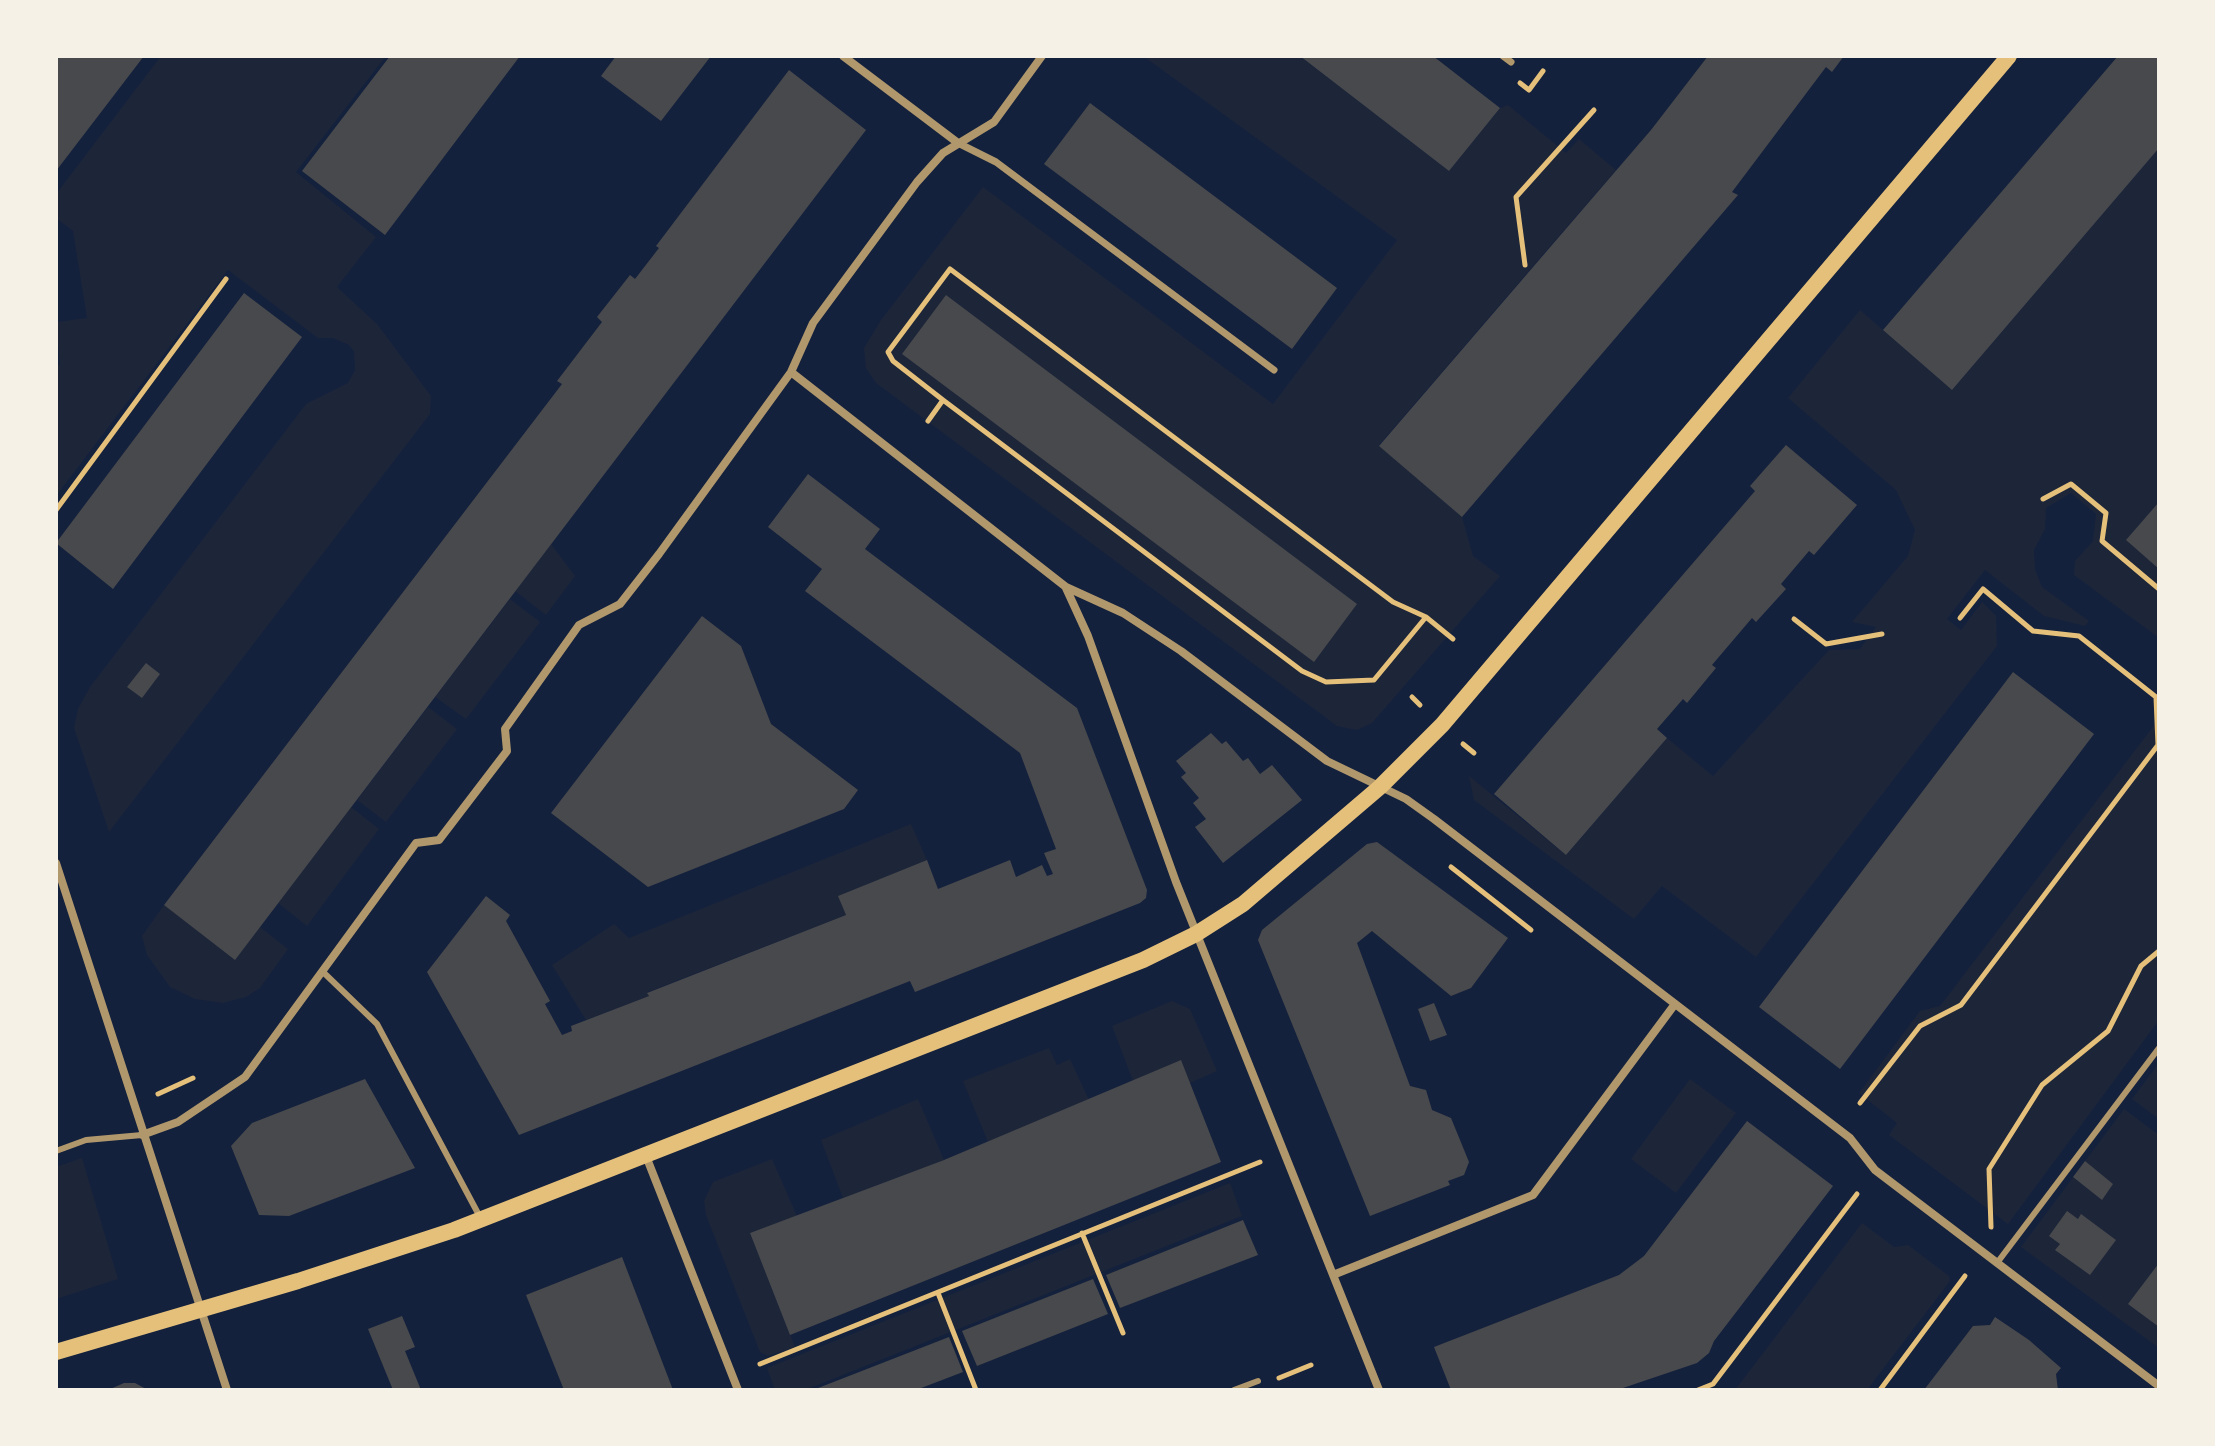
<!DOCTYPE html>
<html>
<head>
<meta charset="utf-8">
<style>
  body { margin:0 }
  #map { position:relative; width:2215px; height:1446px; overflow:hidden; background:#14213d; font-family:Barlow,sans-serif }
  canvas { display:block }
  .frame { position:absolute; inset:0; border:58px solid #f6f1e7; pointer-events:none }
</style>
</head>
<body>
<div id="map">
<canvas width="2215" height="1446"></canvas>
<div class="frame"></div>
</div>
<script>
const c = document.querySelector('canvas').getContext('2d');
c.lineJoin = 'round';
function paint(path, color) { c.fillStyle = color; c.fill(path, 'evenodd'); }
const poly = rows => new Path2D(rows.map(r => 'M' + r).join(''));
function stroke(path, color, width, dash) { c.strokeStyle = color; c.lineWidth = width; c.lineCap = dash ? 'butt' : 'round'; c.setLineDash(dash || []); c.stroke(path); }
paint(poly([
  [161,56,386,56,296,172,376,237,337,287,377,324,431,396,430,414,109,832,74,728,78,709,90,687,306,404,348,383,355,370,354,352,349,345,333,338,318,338,228,270,56,496,56,366,60,365,56,322,87,318,73,231,56,218,56,194],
  [1143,56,1300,56,1449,171,1500,108,1508,105,1566,153,1579,139,1616,170,1379,445,1462,517,1473,556,1500,576,1372,723,1357,730,1337,726,876,383,866,368,864,348,881,320,983,187,1273,404,1397,240],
  [2159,148,2159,638,2074,575,2075,561,2093,541,2096,514,2071,493,2046,508,2045,529,2034,550,2035,569,2042,587,2089,621,2085,626,2044,616,1985,570,1947,619,1961,630,1982,602,1996,616,1997,646,1756,957,1662,886,1634,919,1474,800,1469,776,1566,855,1667,738,1713,776,1829,650,1860,649,1876,627,1852,622,1908,556,1915,530,1896,490,1788,398,1860,310,1952,390],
  [551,544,575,576,546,615,515,591],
  [510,599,540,622,466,719,435,697],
  [428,707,457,729,386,822,357,800],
  [2159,719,2159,1020,2008,1224,1889,1135,1897,1123,1859,1093,1920,1011,1940,1006],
  [351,807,379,829,307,926,278,903],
  [911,824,927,860,839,896,846,915,648,992,649,996,586,1020,552,965,614,924,629,938],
  [164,905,260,927,288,949,260,988,246,997,223,1003,195,999,170,987,147,955,142,936],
  [1172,1001,1190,1009,1217,1071,1190,1083,1133,1081,1112,1026],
  [1049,1048,1057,1065,1070,1059,1089,1100,988,1142,963,1081],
  [2159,1063,2159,1119,2132,1099],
  [1690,1079,1736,1113,1676,1193,1631,1159],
  [918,1099,944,1160,843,1198,821,1140],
  [2124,1109,2159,1135,2159,1348,2021,1247],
  [82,1158,118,1279,56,1299,56,1167],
  [772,1159,797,1216,750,1233,795,1347,768,1356,760,1352,706,1215,704,1201,713,1182],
  [1230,1183,1242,1216,805,1390,775,1390,767,1368],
  [1862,1223,1894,1247,1908,1245,1949,1276,1950,1281,1867,1390,1735,1390]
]), '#1d2539');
paint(poly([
  [56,56,144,56,56,171],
  [390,56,520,56,385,235,302,171],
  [616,56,711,56,661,121,601,76],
  [1300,56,1433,56,1500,108,1449,171],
  [1708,56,1844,56,1832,72,1826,67,1732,192,1738,195,1462,517,1379,446,1651,130],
  [2118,56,2159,56,2159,148,1952,390,1883,330],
  [789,70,866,130,235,960,164,905,562,384,557,381,602,322,597,317,630,275,635,279,659,248,656,246],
  [1090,103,1337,288,1292,349,1044,164],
  [244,293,302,337,113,589,56,543],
  [946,295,1357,604,1314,662,902,354],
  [1786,445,1857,505,1814,555,1809,551,1781,584,1786,589,1756,622,1752,618,1712,665,1716,668,1687,703,1683,699,1657,729,1667,738,1566,855,1494,794,1755,491,1750,486],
  [808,474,880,529,865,549,1077,708,1147,890,1146,898,1140,903,915,992,910,981,519,1135,427,972,486,896,510,915,506,921,550,1001,545,1004,562,1035,572,1031,571,1026,649,996,647,993,846,915,838,896,927,860,938,889,1010,860,1016,877,1042,865,1047,876,1053,874,1044,853,1056,849,1020,753,805,591,822,569,768,527],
  [2159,502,2159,569,2126,540],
  [702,616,741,646,771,724,858,790,844,809,648,887,551,813],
  [146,663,160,674,142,698,127,687],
  [2013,672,2094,734,1840,1069,1759,1007],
  [1211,733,1222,744,1226,741,1243,761,1248,758,1260,774,1272,765,1302,800,1223,863,1195,827,1206,819,1193,803,1199,798,1181,777,1186,773,1176,761],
  [1377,842,1508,938,1471,988,1451,996,1372,931,1357,943,1410,1086,1426,1090,1432,1110,1451,1118,1469,1162,1464,1175,1448,1181,1450,1185,1370,1216,1258,940,1262,930,1367,844],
  [1434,1003,1447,1035,1430,1041,1418,1009],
  [1181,1060,1221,1162,790,1335,750,1233,944,1160],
  [365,1079,415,1168,289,1216,259,1215,231,1146,252,1123],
  [1747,1121,1833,1186,1714,1341,1709,1353,1697,1363,1617,1390,1451,1390,1434,1347,1619,1275,1644,1256],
  [2085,1161,2113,1184,2102,1200,2073,1177],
  [2067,1211,2078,1219,2081,1214,2116,1240,2090,1275,2055,1250,2060,1244,2049,1236],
  [1243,1220,1258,1255,1120,1308,1106,1275],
  [622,1257,673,1390,564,1390,526,1295],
  [2159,1263,2159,1327,2128,1304],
  [1093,1279,1108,1314,977,1366,962,1331],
  [402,1316,415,1347,405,1351,421,1390,393,1390,368,1329],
  [1995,1317,2029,1340,2061,1368,2056,1374,2058,1390,1924,1390,1973,1326,1990,1325],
  [949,1337,963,1372,916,1390,813,1390],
  [124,1383,135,1383,148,1390,108,1390]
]), '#48494c');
stroke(poly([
  [1520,83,1529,90,1543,71],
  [1525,265,1516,197,1594,110],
  [943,400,1302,671,1326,682,1374,680,1426,617],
  [928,421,943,400,893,361,888,352,950,269,1393,602,1426,617,1453,639],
  [2043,499,2071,484,2106,513,2102,541,2159,589],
  [56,510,226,279],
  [1794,619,1826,644,1882,634],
  [1412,697,1420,705],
  [1463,744,1474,753],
  [1451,867,1531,930],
  [158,1094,193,1078],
  [1860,1103,1920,1026,1961,1005,2158,745,2156,697,2079,636,2033,631,1983,589,1960,618],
  [1991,1227,1989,1169,2042,1085,2108,1031,2141,966,2159,951],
  [1082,1233,1123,1333],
  [938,1293,976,1390],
  [760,1364,1260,1162],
  [1279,1378,1311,1365],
  [1698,1390,1713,1384,1857,1194],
  [1880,1390,1965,1276]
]), '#e5c07b', 5);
stroke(poly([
  [322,971,377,1024,481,1219],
  [56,1151,86,1140,142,1135],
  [1997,1263,2159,1048],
  [1234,1390,1258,1381]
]), '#b1986c', 6);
stroke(poly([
  [1503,56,1511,62],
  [958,143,996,162,1274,370]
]), '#b1986c', 7);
stroke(poly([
  [843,56,958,143],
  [791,372,1066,587,1123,613,1181,651,1327,761,1406,799,1434,819,1850,1138,1875,1170,2159,1386],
  [1066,588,1088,636,1176,882,1379,1390],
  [56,863,227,1390],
  [142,1135,178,1122,245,1077,416,843,439,840,507,751,505,729,579,625,620,604,659,554,791,372,813,323,917,182,943,153,994,122,1042,56],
  [646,1156,738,1390],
  [1333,1275,1533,1195,1675,1004]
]), '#b1986c', 8);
stroke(poly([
  [56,1352,298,1281,454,1230,1143,960,1196,934,1243,904,1380,787,1442,725,2009,56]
]), '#e5c07b', 16);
</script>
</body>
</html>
